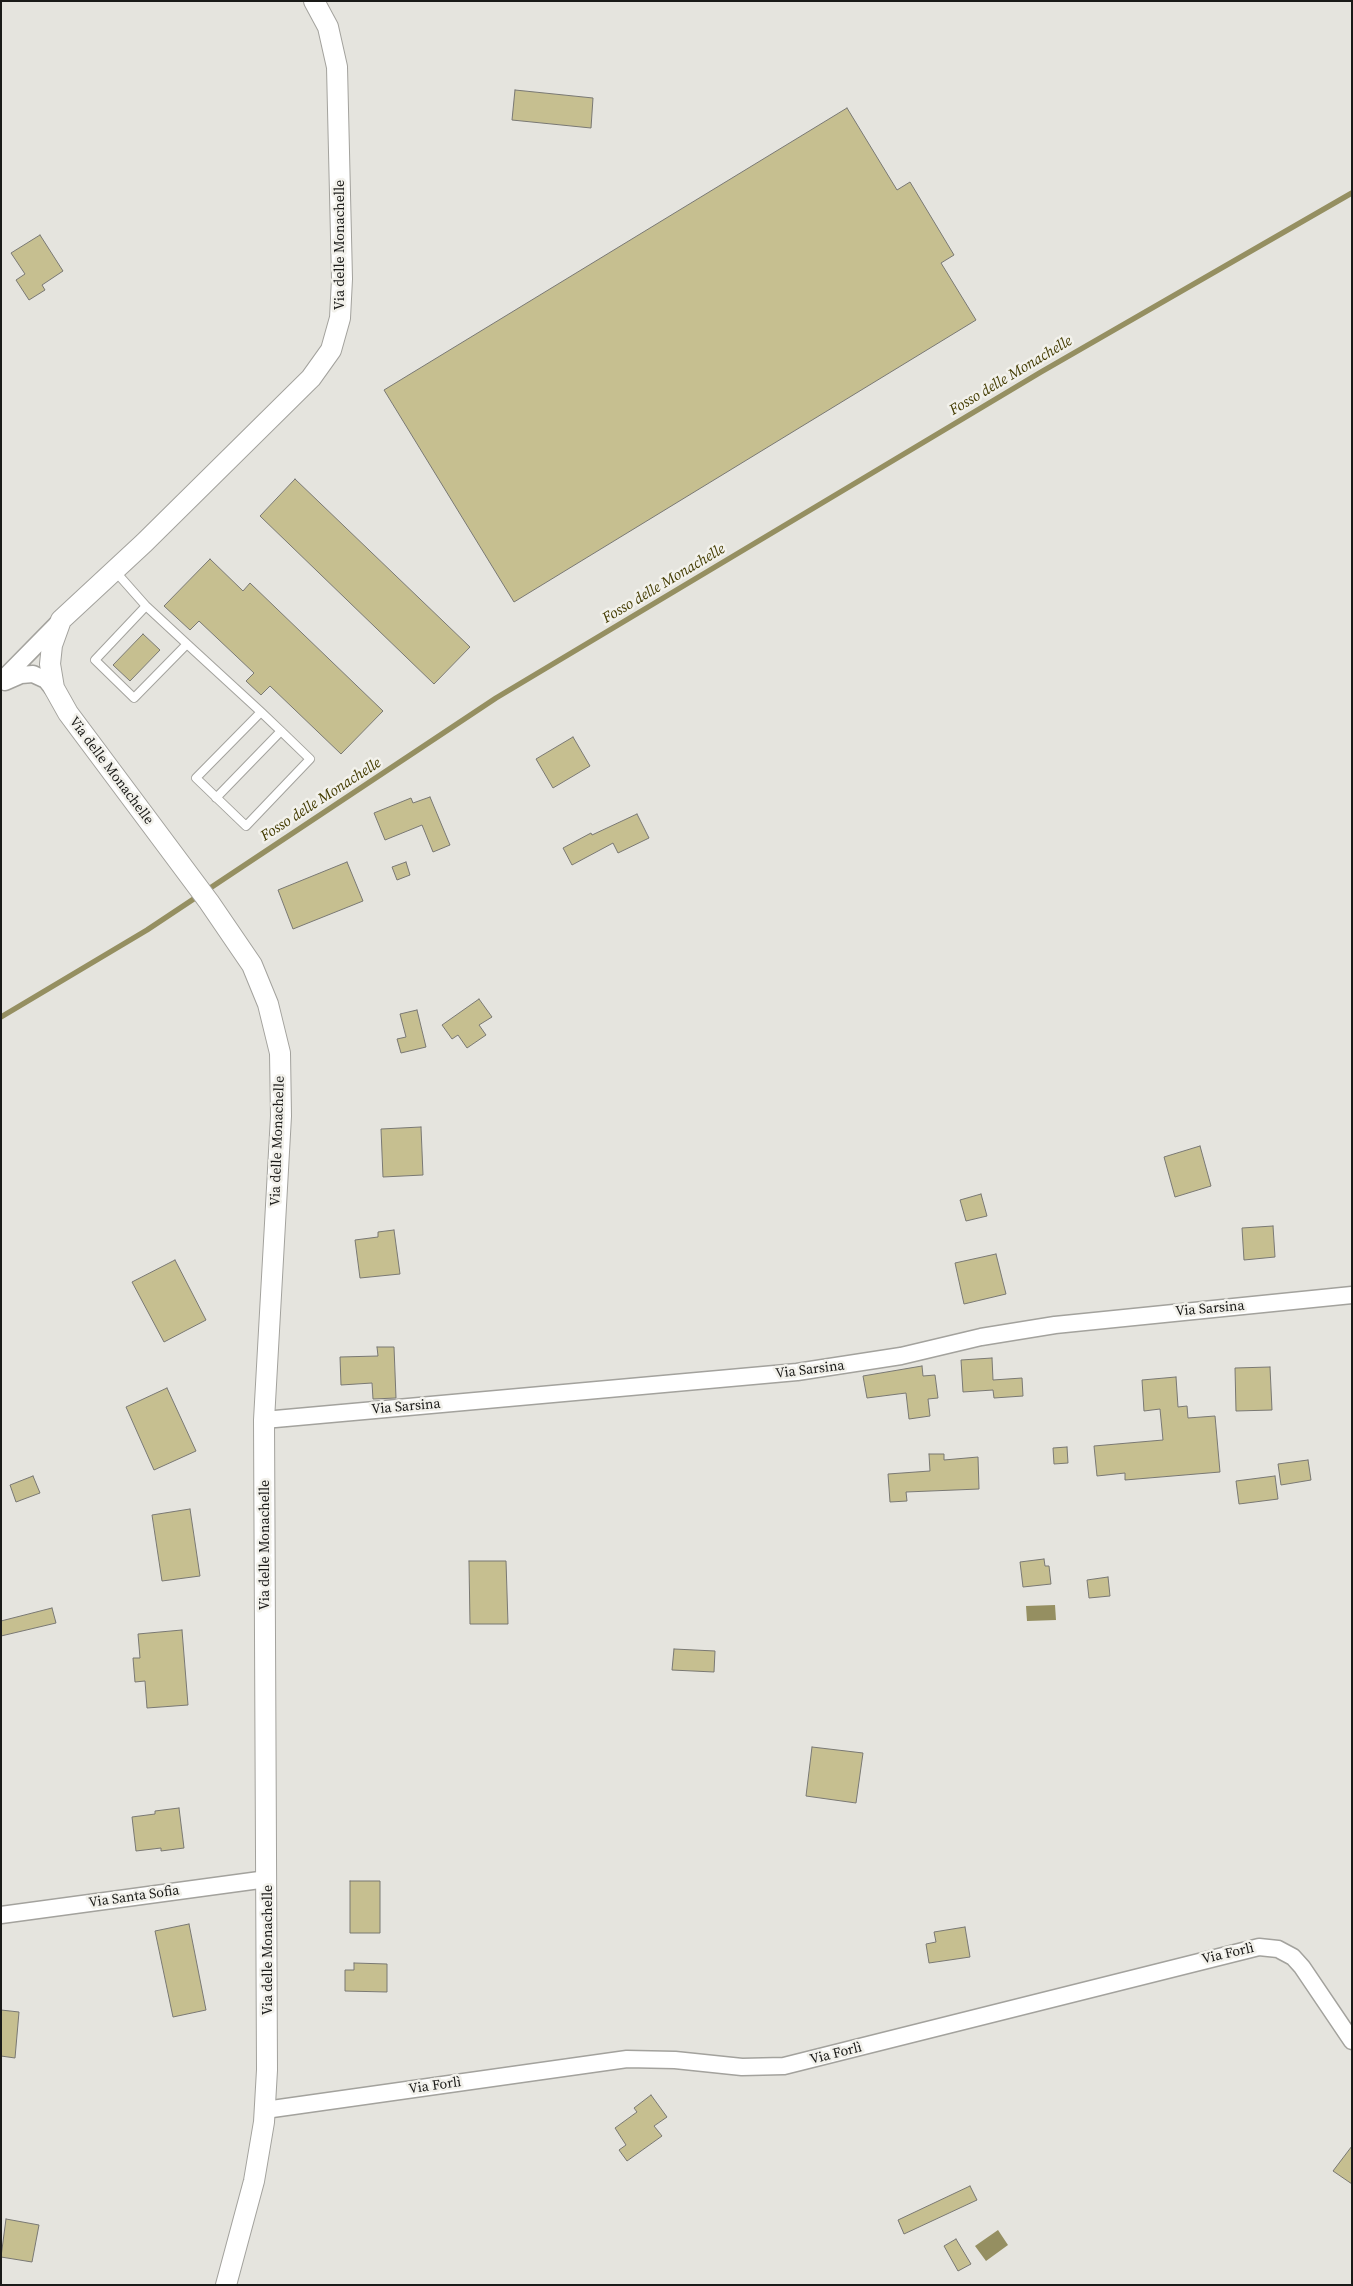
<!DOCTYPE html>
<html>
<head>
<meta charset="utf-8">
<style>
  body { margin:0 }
  #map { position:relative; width:1353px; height:2286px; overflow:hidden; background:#e5e4de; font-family:"Source Serif 4",serif }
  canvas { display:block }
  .frame { position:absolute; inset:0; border:2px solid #1a1a18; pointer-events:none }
</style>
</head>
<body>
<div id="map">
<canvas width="1353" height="2286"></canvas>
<div class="frame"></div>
</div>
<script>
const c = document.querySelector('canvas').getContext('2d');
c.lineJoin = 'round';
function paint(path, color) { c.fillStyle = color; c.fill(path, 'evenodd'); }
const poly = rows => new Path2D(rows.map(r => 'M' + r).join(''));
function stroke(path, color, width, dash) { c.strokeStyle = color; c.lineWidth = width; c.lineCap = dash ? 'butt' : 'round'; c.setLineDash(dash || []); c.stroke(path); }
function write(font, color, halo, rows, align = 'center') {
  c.font = font + ' "Source Serif 4",serif'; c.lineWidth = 5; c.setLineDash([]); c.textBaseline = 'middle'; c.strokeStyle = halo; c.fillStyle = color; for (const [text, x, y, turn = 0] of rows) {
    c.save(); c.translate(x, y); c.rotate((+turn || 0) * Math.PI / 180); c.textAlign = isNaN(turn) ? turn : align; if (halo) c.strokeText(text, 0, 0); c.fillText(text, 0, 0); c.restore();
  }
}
paint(poly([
  [1055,1605,1056,1620,1027,1621,1026,1606],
  [998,2230,1008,2245,986,2261,975,2246]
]), '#958f61');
stroke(poly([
  [1,1017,147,930,496,698,1041,372,1352,193]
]), '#958f61', 5.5);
const building = poly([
  [515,90,593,98,591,128,512,120,515,90],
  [847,108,897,190,910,182,954,255,941,263,976,320,514,602,384,390,847,108],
  [40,235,63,271,42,285,45,290,29,300,16,280,25,274,11,253,40,235],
  [295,479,470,647,434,684,260,516,295,479],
  [210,559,243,591,250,583,383,711,341,754,270,686,261,695,246,681,254,673,199,621,190,630,164,606,210,559],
  [143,634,160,650,130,681,113,665,143,634],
  [573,737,590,766,553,788,536,759,573,737],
  [430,797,450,845,433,852,422,825,385,840,374,813,411,798,413,803,430,797],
  [637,814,649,838,618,853,613,843,572,865,563,848,591,833,592,835,637,814],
  [347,862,363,901,293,929,278,890,347,862],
  [406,862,410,875,397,880,392,867,406,862],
  [479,999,492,1017,479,1025,486,1035,467,1048,458,1035,452,1039,442,1025,479,999],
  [417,1010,426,1047,401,1053,397,1039,406,1037,400,1014,417,1010],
  [421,1127,423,1175,383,1177,381,1129,421,1127],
  [1200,1146,1211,1186,1175,1197,1164,1157,1200,1146],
  [981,1194,987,1216,966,1221,960,1200,981,1194],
  [1273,1226,1275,1257,1244,1260,1242,1228,1273,1226],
  [394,1230,400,1274,360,1278,355,1240,378,1237,378,1232,394,1230],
  [996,1254,1006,1294,964,1304,955,1263,996,1254],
  [175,1260,206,1320,164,1342,132,1282,175,1260],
  [377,1347,394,1347,396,1398,373,1399,372,1383,341,1385,340,1357,378,1356,377,1347],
  [992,1358,993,1380,1022,1378,1023,1396,994,1398,993,1390,963,1392,961,1360,992,1358],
  [922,1366,923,1376,935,1375,938,1398,928,1399,930,1416,909,1419,906,1393,867,1398,863,1376,922,1366],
  [1270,1367,1272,1410,1236,1411,1235,1368,1270,1367],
  [1176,1377,1178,1407,1187,1406,1188,1418,1215,1416,1220,1472,1125,1480,1125,1473,1097,1476,1094,1446,1163,1440,1160,1409,1144,1411,1142,1380,1176,1377],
  [167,1388,196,1451,154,1470,126,1407,167,1388],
  [1067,1447,1068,1463,1054,1464,1053,1448,1067,1447],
  [929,1454,944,1454,944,1460,978,1457,979,1489,906,1492,907,1501,890,1502,888,1474,930,1471,929,1454],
  [1308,1460,1311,1480,1281,1485,1278,1464,1308,1460],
  [33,1476,40,1493,16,1502,10,1485,33,1476],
  [1275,1476,1278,1499,1239,1504,1236,1481,1275,1476],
  [190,1509,200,1576,162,1581,152,1515,190,1509],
  [1044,1559,1045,1566,1049,1566,1051,1584,1023,1587,1020,1562,1044,1559],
  [469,1561,506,1561,508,1624,470,1624,469,1561],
  [1108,1577,1110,1596,1089,1598,1087,1580,1108,1577],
  [52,1608,56,1623,1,1636,1,1621,52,1608],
  [182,1630,188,1705,147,1708,145,1681,135,1682,133,1658,140,1658,138,1634,182,1630],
  [674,1649,715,1651,714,1672,672,1670,674,1649],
  [812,1747,863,1753,856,1803,806,1796,812,1747],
  [179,1808,184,1848,161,1851,161,1848,136,1851,132,1817,155,1814,155,1811,179,1808],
  [350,1881,380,1881,380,1933,350,1933,350,1881],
  [189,1924,206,2010,173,2017,155,1931,189,1924],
  [965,1927,970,1957,929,1963,926,1944,936,1942,934,1932,965,1927],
  [354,1963,387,1964,387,1992,345,1991,345,1970,354,1970,354,1963],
  [1,2010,19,2012,15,2058,1,2056,1,2010],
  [651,2095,667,2117,654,2126,662,2136,627,2161,619,2150,626,2145,615,2128,637,2112,634,2108,651,2095],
  [1352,2146,1352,2184,1333,2171,1352,2146],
  [970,2186,977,2200,904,2234,898,2220,970,2186],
  [6,2219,39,2225,32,2262,1,2257,6,2219],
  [956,2239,971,2264,958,2271,944,2246,956,2239]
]);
paint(building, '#c6bf90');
stroke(building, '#797873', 1);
const service = poly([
  [115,571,146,606,187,644,261,712,281,731,310,759,246,826,196,778,261,712],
  [146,606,95,660,134,698,187,644],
  [216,798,281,731]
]);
const minor = poly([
  [1,681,59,622],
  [5,682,21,675,33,674,46,680,56,693],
  [264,1420,797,1372,901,1356,981,1337,1055,1325,1352,1295],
  [1,1915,267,1879],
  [265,2110,627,2059,675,2060,742,2067,784,2066,1259,1947,1278,1949,1293,1957,1302,1967,1352,2041]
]);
const tertiary = poly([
  [226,2285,254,2181,264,2122,267,2070,264,1420,281,1116,280,1053,268,1004,252,965,209,902,68,713,54,688,50,664,52,645,61,620,144,543,311,378,331,350,340,318,342,279,337,67,328,27,314,1]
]);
stroke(service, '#a3a29d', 10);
stroke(minor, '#a3a29d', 19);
stroke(tertiary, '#a3a29d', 22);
stroke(service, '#fff', 8);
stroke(minor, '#fff', 16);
stroke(tertiary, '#fff', 20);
write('14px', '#1a1a18', '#f2f1eb', [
  ["Via delle Monachelle",340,245,-90],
  ["Via delle Monachelle",111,771,53],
  ["Via delle Monachelle",278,1141,-88],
  ["Via Sarsina",1210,1309,-5],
  ["Via Sarsina",810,1370,-7],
  ["Via Sarsina",406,1407,-5],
  ["Via delle Monachelle",265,1545,-90],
  ["Via Santa Sofia",134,1897,-8],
  ["Via delle Monachelle",268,1950,-90],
  ["Via Forlì",1228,1954,-13],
  ["Via Forlì",836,2054,-14],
  ["Via Forlì",435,2086,-8]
]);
write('italic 15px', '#433b00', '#f2f1eb', [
  ["Fosso delle Monachelle",1011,376,-31],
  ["Fosso delle Monachelle",664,584,-31],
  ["Fosso delle Monachelle",321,800,-33]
]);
</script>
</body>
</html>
